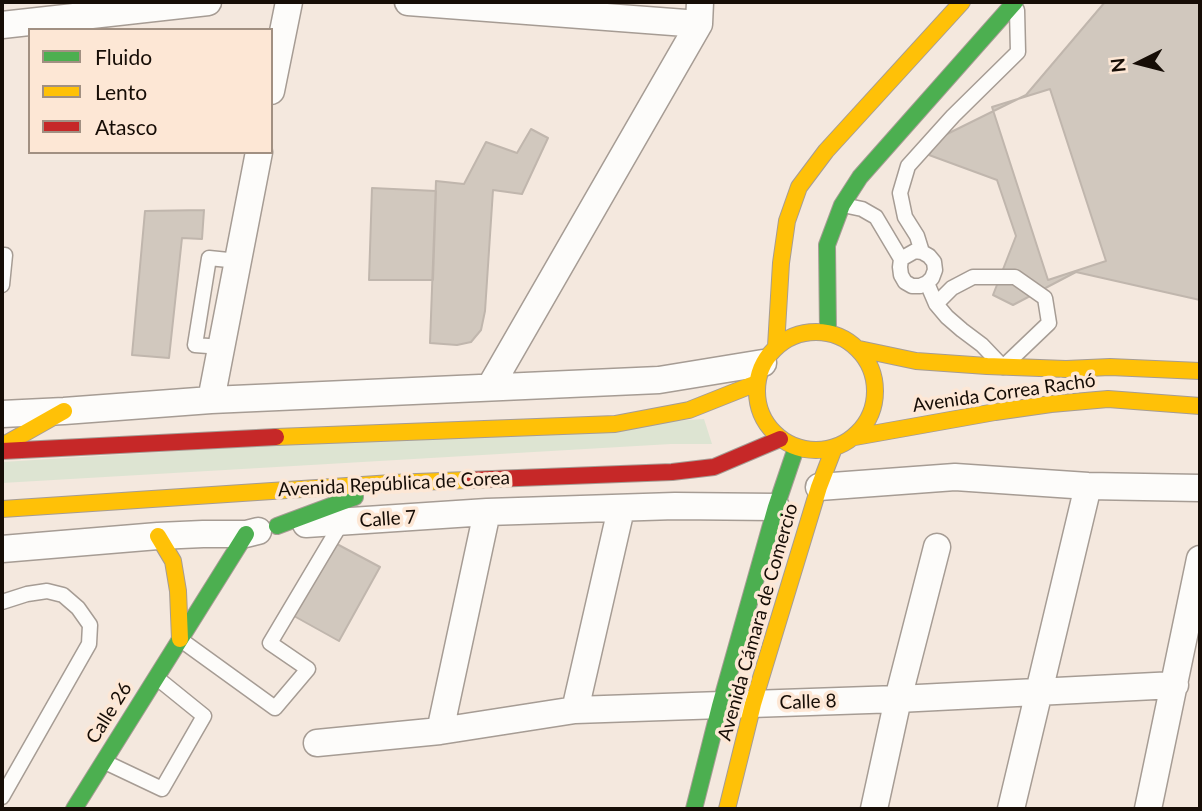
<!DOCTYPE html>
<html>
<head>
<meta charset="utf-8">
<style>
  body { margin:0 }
  #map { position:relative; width:1202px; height:811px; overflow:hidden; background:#f4e8de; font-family:Lato,sans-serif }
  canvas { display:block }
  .frame { position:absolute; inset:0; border:4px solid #160d06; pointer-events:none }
  .legend { position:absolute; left:28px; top:28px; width:245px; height:126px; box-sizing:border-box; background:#fde7d5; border:2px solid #a19082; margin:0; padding:9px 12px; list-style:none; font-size:21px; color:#160d06 }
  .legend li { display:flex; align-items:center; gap:14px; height:35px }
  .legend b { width:35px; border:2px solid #a19082 }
  .north { position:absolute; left:1104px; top:28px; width:70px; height:70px; -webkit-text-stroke:5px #fde7d5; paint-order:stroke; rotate:264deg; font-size:19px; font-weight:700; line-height:28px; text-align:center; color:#160d06 }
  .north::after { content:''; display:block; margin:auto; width:24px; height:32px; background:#160d06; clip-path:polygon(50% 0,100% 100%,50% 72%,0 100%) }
</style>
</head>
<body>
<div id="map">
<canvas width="1202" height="811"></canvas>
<div class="frame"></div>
<ul class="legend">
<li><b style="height:9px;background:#4caf50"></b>Fluido</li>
<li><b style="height:9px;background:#ffc107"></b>Lento</li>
<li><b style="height:9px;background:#c62828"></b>Atasco</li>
</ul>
<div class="north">N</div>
</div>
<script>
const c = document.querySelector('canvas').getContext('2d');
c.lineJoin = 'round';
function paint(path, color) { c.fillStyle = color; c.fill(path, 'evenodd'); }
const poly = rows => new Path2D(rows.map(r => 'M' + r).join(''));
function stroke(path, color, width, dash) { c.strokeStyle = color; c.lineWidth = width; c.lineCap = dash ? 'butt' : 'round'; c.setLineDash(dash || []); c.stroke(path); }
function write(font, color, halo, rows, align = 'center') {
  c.font = font + ' Lato,sans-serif'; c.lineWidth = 7; c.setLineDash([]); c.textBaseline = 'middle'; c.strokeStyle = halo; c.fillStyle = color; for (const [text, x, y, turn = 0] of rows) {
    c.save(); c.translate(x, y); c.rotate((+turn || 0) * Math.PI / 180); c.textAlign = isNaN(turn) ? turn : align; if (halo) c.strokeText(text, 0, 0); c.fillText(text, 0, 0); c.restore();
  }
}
paint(poly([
  [704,419,712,444,671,444,2,483,2,462]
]), '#dde4d2');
const building = poly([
  [1105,2,1200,2,1200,300,1076,272,1013,305,993,295,1016,236,997,180,929,155,939,138,1026,95,1105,2],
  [1050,89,1106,261,1048,280,992,107,1050,89],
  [531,129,548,138,522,194,493,190,485,311,481,330,471,342,457,345,430,343,436,181,464,184,486,142,517,153,531,129],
  [372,188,436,191,433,280,369,280,372,188],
  [204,210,202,239,182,238,169,358,132,355,145,211,204,210],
  [335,543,380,567,339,641,294,616,335,543]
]);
paint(building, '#d1c8be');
stroke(building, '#c0b6ad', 2);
const lane = poly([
  [843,205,862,209,876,217,901,259],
  [915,251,922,252,929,256,934,262,935,270,932,278,927,283,920,286,912,286,905,282,901,275,900,267,901,259,915,251],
  [922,252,917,236,905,217,900,193,908,166,953,116,1018,52,1017,10],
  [2,255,5,255,2,285],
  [927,283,936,304,947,317,962,330,982,345,1003,367,1049,323,1045,298,1015,277,973,277,952,288,936,304],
  [221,347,195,345,209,258,238,261],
  [2,602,27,594,47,591,63,595,78,608,90,625,89,644,2,797],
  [181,640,275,708,308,669,270,643,342,522],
  [105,762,162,789,204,716,157,678]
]);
const street = poly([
  [408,2,699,24],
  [2,25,208,2],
  [271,91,289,2],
  [490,387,699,24,700,2],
  [211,400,259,152],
  [2,414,64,411,211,400,659,380,763,363],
  [819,487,955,477,1088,486,1200,488],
  [306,524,487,512,675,506,776,507],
  [2,549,158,536,203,534,246,534,258,531],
  [575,710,621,509],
  [440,731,487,512],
  [317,743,440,731,575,710,898,699,1175,685],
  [874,809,898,699,937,547],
  [1011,809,1088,486],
  [1148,809,1200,559]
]);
const fast = poly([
  [828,332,827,245,842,205,860,177,1015,2],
  [277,526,355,497],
  [74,809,246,534],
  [694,809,720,706,776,507,796,448]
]);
const slow = poly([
  '757 391a59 59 0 1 1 118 0a59 59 0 1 1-118 0Z',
  [776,346,781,263,787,221,799,187,826,151,962,2],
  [859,349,916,361,987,366,1066,369,1110,367,1200,371],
  [276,437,615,424,689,410,757,383],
  [855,437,995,412,1051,404,1108,399,1200,406],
  [2,446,64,411],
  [2,509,392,483,467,480],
  [158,536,173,561,178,591,180,639],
  [727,809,753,704,819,487,834,448]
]);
const jam = poly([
  [2,451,276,437],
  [467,480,672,472,714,467,780,439]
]);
stroke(lane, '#a69c94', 17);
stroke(street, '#a69c94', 29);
stroke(fast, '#a69c94', 18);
stroke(slow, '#a69c94', 18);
stroke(jam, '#a69c94', 18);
stroke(lane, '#fdfcfa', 14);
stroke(street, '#fdfcfa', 26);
stroke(fast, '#4caf50', 16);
stroke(slow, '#ffc107', 16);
stroke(jam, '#c62828', 16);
write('19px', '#160d06', '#fde7d5', [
  ["Avenida Correa Rachó",1004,393,-8],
  ["Avenida República de Corea",394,484,-3],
  ["Calle 7",388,519,-4],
  ["Avenida Cámara de Comercio",758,622,-74],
  ["Calle 8",808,702,-2],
  ["Calle 26",109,713,-58]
]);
</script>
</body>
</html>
